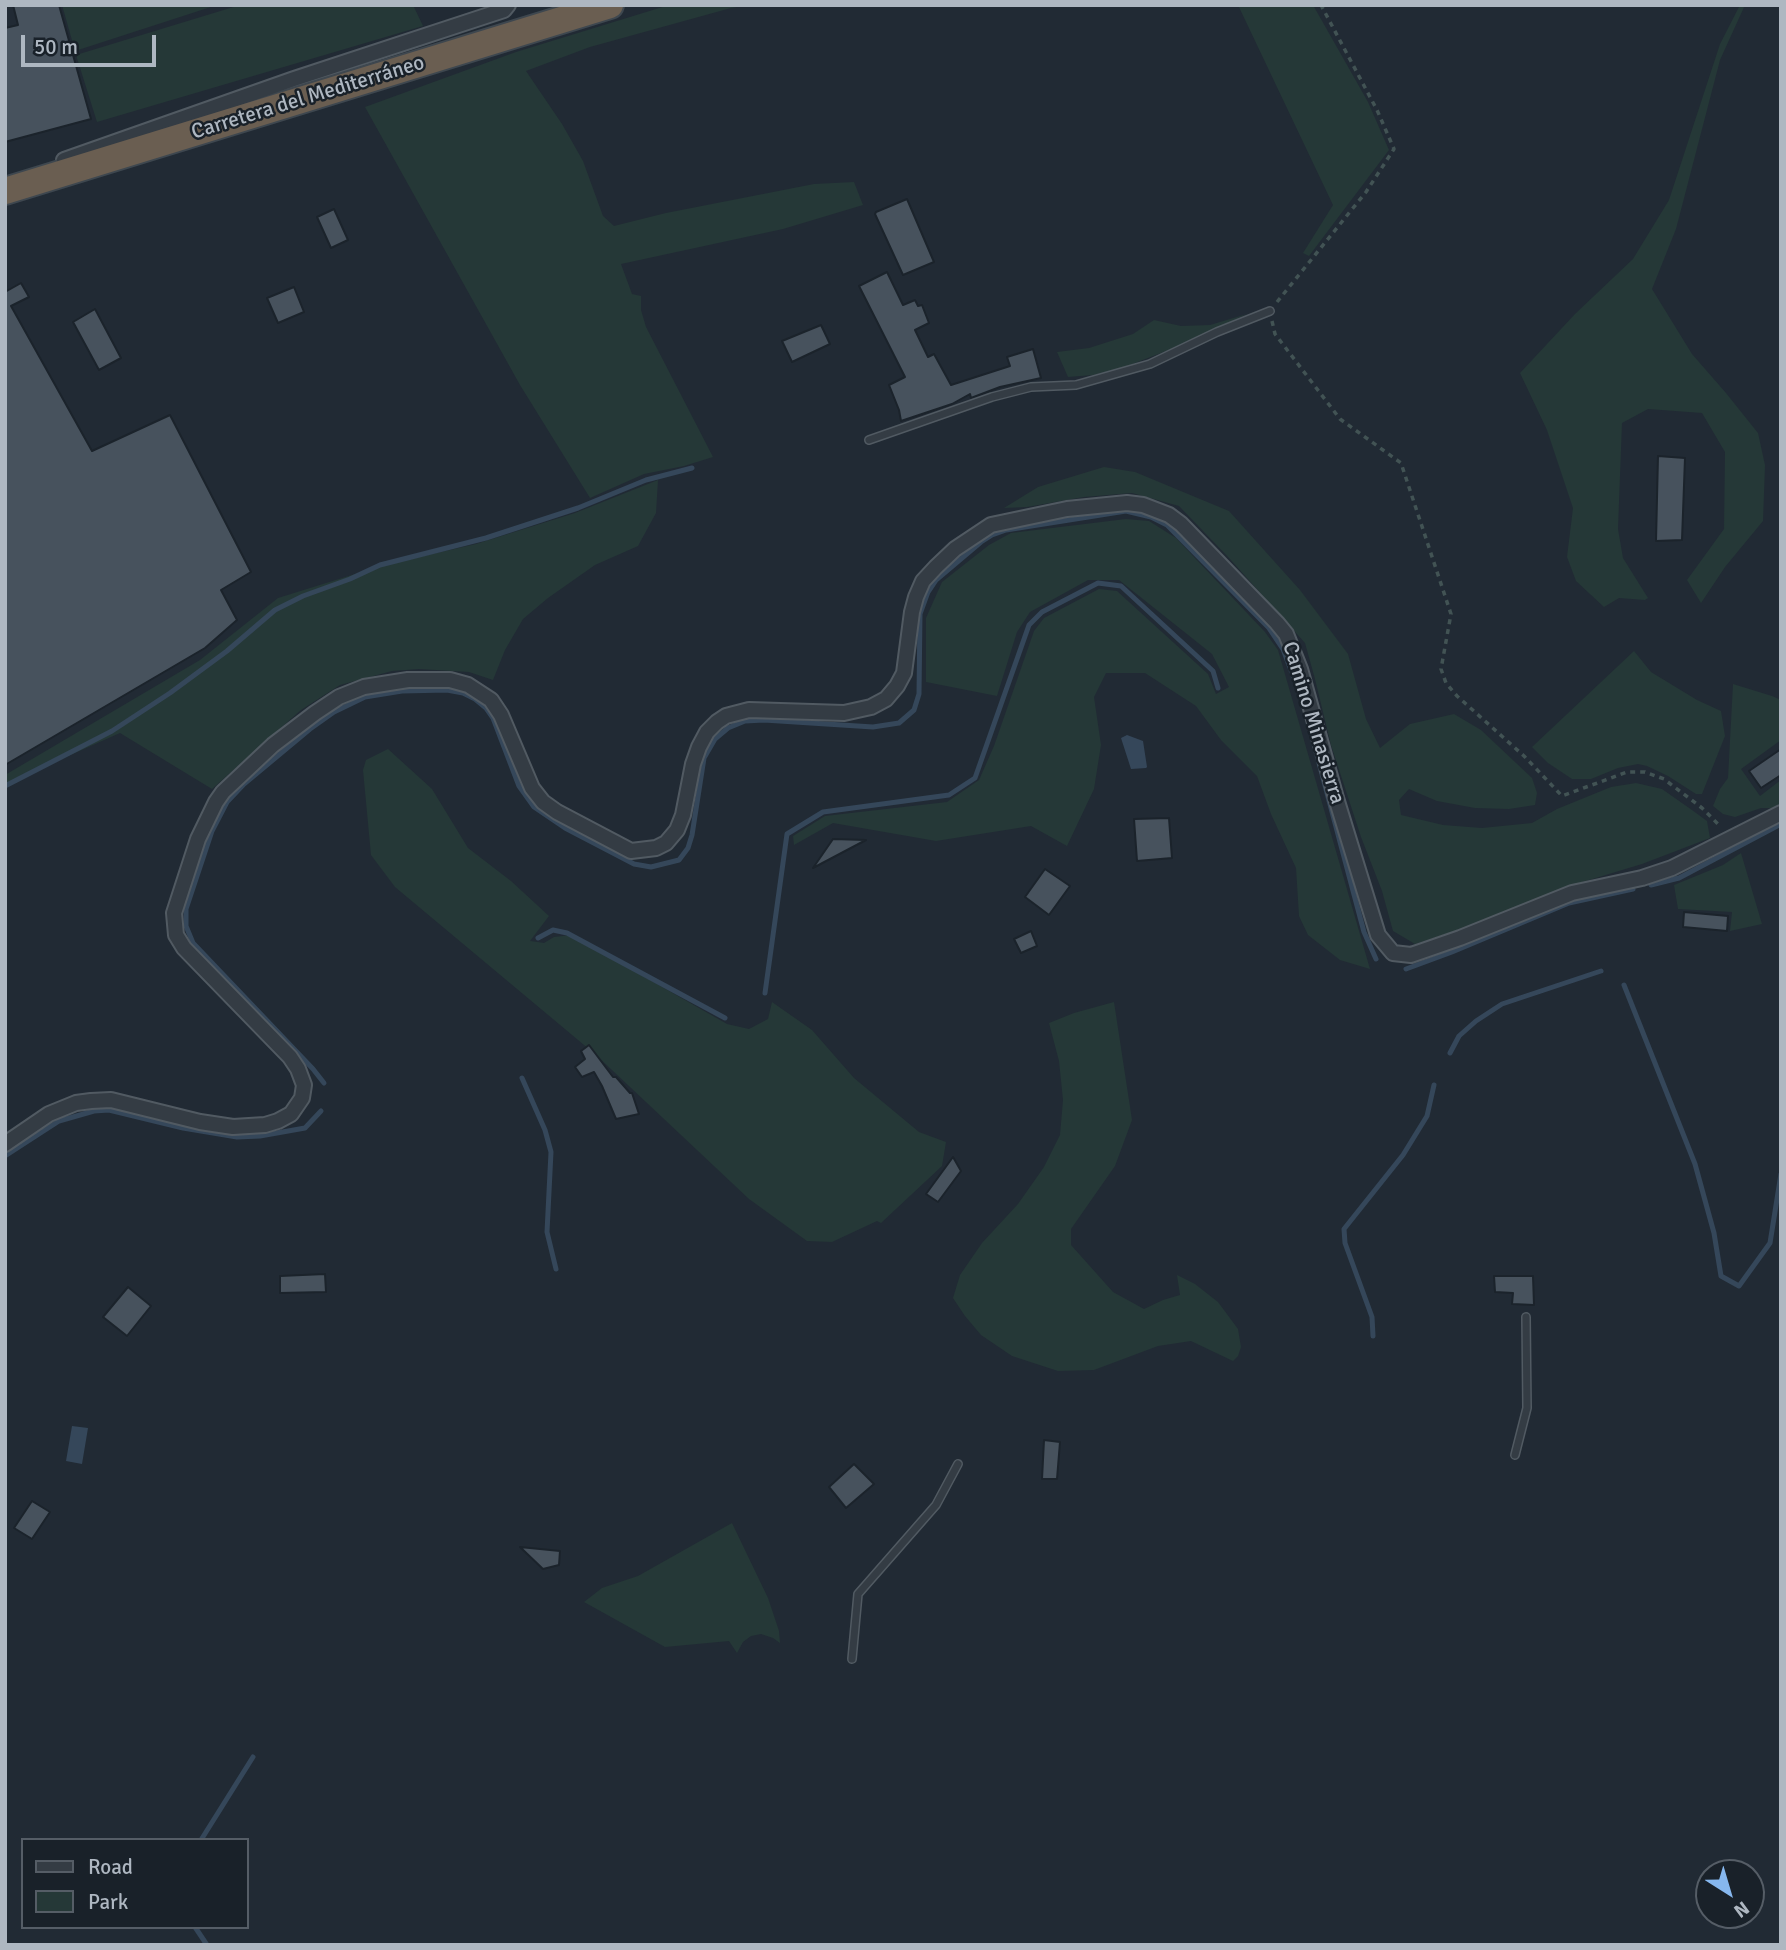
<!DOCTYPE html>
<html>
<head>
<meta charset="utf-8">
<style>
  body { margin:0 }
  #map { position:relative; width:1786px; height:1950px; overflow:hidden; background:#212a34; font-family:Signika,sans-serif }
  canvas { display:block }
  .frame { position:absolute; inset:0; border:7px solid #aeb7c1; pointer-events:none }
  .legend { position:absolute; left:21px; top:1838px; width:228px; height:91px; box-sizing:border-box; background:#192129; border:2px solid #555d66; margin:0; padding:9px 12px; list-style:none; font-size:21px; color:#aeb7c1 }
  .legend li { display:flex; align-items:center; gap:14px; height:35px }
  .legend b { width:35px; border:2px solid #555d66 }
  .north { position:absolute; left:1695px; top:1859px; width:70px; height:70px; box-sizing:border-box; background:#192129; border:2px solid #555d66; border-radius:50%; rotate:143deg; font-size:19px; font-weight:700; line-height:28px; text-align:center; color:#aeb7c1 }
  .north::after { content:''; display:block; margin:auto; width:24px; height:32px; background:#86b7ee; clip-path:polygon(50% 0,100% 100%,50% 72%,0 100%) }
  .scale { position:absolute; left:21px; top:35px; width:135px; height:32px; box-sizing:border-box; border:4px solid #aeb7c1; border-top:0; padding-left:9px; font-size:21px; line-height:24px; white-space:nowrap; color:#aeb7c1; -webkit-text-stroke:5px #192129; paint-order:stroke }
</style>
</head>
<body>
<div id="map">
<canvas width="1786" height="1950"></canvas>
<div class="frame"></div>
<ul class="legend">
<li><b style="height:9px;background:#343c44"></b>Road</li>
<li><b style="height:19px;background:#253837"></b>Park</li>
</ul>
<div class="north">N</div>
<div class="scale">50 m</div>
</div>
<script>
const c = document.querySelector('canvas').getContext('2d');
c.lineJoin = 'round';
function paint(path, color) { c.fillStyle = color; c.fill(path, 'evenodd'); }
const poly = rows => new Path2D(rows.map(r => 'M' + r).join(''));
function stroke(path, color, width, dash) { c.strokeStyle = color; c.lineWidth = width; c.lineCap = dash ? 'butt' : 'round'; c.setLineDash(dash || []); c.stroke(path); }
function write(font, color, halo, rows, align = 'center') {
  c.font = font + ' Signika,sans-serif'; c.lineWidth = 5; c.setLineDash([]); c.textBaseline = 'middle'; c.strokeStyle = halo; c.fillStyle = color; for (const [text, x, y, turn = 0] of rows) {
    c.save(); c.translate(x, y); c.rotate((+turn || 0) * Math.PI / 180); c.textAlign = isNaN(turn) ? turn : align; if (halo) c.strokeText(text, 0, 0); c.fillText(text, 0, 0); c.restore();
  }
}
paint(poly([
  [62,5,217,5,75,51],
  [240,5,413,5,423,26,97,122,76,55],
  [669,5,749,5,731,8,590,47,526,71,562,124,583,161,603,216,614,226,666,213,814,184,854,182,863,205,783,229,621,264,632,294,641,296,641,310,646,327,713,457,684,466,644,474,590,498,520,385,365,107,516,52],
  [1238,5,1313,5,1368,102,1389,150,1309,256,1303,253,1333,205],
  [1740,5,1745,5,1720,60,1676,229,1652,289,1692,354,1726,393,1758,433,1765,465,1763,521,1725,567,1701,603,1687,580,1724,529,1725,452,1702,413,1648,409,1622,423,1618,529,1623,558,1648,598,1645,600,1619,598,1604,607,1576,581,1567,557,1573,508,1547,430,1520,373,1575,314,1633,259,1669,200,1720,44],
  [1247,314,1179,346,1122,368,1093,375,1068,377,1057,352,1089,348,1133,334,1154,320,1181,326,1210,325],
  [1104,467,1135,472,1229,511,1300,590,1348,654,1366,719,1380,748,1410,724,1454,714,1481,730,1532,778,1537,793,1535,805,1509,809,1475,808,1437,801,1409,789,1399,800,1401,815,1443,825,1482,828,1532,823,1557,809,1611,787,1636,783,1662,789,1692,810,1707,821,1710,838,1642,864,1566,887,1484,922,1415,944,1393,931,1382,891,1361,837,1331,745,1315,679,1305,643,1230,559,1179,506,1132,493,1084,497,1027,507,1004,508,1038,487],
  [658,480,656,513,638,546,595,565,548,598,523,619,505,650,493,680,469,672,419,669,392,671,340,685,301,710,212,789,120,733,5,784,5,775,200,660,278,598,384,565,476,544,575,513],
  [1126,519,1149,521,1176,538,1265,632,1278,650,1370,969,1340,960,1308,935,1299,916,1296,868,1271,814,1257,776,1221,740,1196,706,1145,673,1106,673,1094,697,1101,745,1094,789,1067,846,1031,826,936,841,833,823,794,845,793,836,825,816,947,802,979,780,994,746,1034,631,1044,618,1099,589,1117,591,1208,674,1216,694,1229,687,1212,654,1119,580,1088,580,1030,612,1017,632,997,696,926,682,926,618,942,582,989,545,1011,533],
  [1634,651,1651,672,1697,700,1721,711,1725,736,1702,794,1696,794,1668,776,1647,766,1638,764,1618,768,1591,779,1572,779,1548,763,1532,747],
  [1733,684,1772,696,1781,700,1781,740,1741,769,1760,796,1781,780,1781,803,1773,808,1761,808,1735,817,1723,814,1713,806,1720,789,1728,778],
  [388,749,432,789,468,848,511,881,549,916,530,941,544,943,554,937,571,935,727,1024,749,1029,768,1019,772,1002,812,1030,854,1078,919,1132,946,1142,942,1166,881,1223,877,1221,832,1242,807,1241,749,1199,596,1055,395,887,371,855,363,770,366,760],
  [1741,853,1762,924,1730,931,1732,912,1678,909,1674,885,1723,865],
  [1114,1002,1132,1120,1115,1166,1071,1229,1071,1245,1113,1292,1144,1309,1163,1300,1180,1295,1177,1275,1195,1284,1218,1302,1238,1329,1241,1347,1238,1356,1233,1361,1191,1341,1158,1346,1094,1370,1058,1371,1012,1356,981,1335,965,1316,953,1298,960,1275,982,1243,1018,1204,1044,1167,1060,1135,1063,1100,1059,1061,1049,1023,1074,1013],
  [732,1523,768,1598,779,1631,780,1643,773,1638,761,1634,751,1636,743,1642,737,1653,729,1641,665,1647,584,1602,602,1588,638,1576]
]), '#253837');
paint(poly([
  [1127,735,1143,741,1147,767,1146,768,1131,769,1121,738],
  [72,1426,88,1428,82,1464,66,1461]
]), '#35475a');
stroke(poly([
  [1314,744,1364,932,1376,959],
  [5,786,112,731,170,693,227,651,275,610,303,596,350,579,380,565,486,538,578,508,646,480,692,468],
  [1651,885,1679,878,1781,824],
  [538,938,553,930,567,933,725,1018],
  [1406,969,1452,952,1569,903,1633,889],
  [1624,985,1695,1164,1714,1233,1721,1276,1739,1286,1770,1243,1781,1174],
  [765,993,787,834,823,812,949,795,975,778,1029,625,1042,612,1098,583,1121,586,1213,671,1218,688],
  [1450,1053,1459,1036,1476,1021,1502,1004,1601,971],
  [522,1078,545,1130,551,1152,547,1232,556,1269],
  [324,1083,313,1069,193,943,186,926,186,909,212,831,227,802,244,784,310,729,334,712,365,697,402,691,447,690,463,693,475,699,486,708,493,718,519,786,534,807,565,828,634,864,651,867,679,860,688,848,692,835,704,758,715,739,728,728,745,721,764,720,873,727,899,723,914,710,919,694,920,614,928,592,936,580,981,542,992,535,1006,530,1126,511,1151,517,1167,525,1269,628,1283,649,1300,694],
  [5,1156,59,1121,94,1111,109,1110,183,1128,237,1137,260,1136,305,1128,321,1111],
  [1373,1336,1372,1317,1345,1243,1344,1229,1403,1155,1427,1116,1434,1085],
  [201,1840,253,1757],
  [195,1927,207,1945]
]), '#35475a', 5);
const building = poly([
  [13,5,59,5,91,119,5,142,5,28,18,25,13,5],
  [907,199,934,262,903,275,875,214,876,212,907,199],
  [334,209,348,240,331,248,317,217,334,209],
  [887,272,903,305,915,300,918,306,922,305,929,323,915,330,928,357,934,354,951,385,1010,366,1007,357,1033,349,1041,378,1000,387,971,398,970,394,952,404,901,421,899,410,889,385,905,377,859,286,887,272],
  [21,283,29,297,11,306,92,451,170,415,251,572,221,590,237,620,205,648,5,765,5,292,21,283],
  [294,287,304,312,278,323,267,298,294,287],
  [95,309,121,358,99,370,73,322,95,309],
  [821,325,830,344,792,362,782,341,821,325],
  [1658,456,1685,458,1682,540,1656,541,1658,456],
  [1781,749,1781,775,1761,788,1749,771,1781,749],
  [1169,818,1172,858,1137,861,1134,819,1169,818],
  [833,839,866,840,813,868,833,839],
  [1045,869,1070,886,1049,915,1025,897,1045,869],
  [1684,912,1728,916,1727,931,1683,927,1684,912],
  [1031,931,1037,946,1021,953,1014,939,1031,931],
  [589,1045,613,1077,616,1077,630,1093,632,1093,639,1114,616,1119,602,1086,594,1072,582,1077,575,1067,585,1059,581,1051,589,1045],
  [953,1157,961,1171,938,1202,926,1194,953,1157],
  [325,1274,326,1292,280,1293,280,1276,325,1274],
  [1494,1276,1533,1276,1534,1305,1512,1304,1513,1293,1495,1292,1494,1276],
  [128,1287,151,1306,127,1336,103,1317,128,1287],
  [1044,1440,1060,1442,1057,1479,1042,1479,1044,1440],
  [854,1464,874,1484,846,1508,829,1487,854,1464],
  [32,1501,50,1512,32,1539,14,1528,32,1501],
  [520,1547,560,1551,559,1565,543,1569,520,1547]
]);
paint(building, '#47525d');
stroke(building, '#1b232b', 2);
const lane = poly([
  [869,440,992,397,1031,387,1076,385,1150,364,1217,332,1270,311],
  [1515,1455,1527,1408,1526,1317],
  [852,1659,858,1594,936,1505,958,1464]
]);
const street = poly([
  [64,160,294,79,504,10,508,5],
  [5,1144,49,1114,76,1103,91,1101,111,1100,200,1122,233,1127,265,1125,278,1121,291,1114,302,1098,304,1085,298,1069,290,1057,184,948,176,935,174,913,198,839,216,802,223,792,273,745,315,713,339,697,364,687,408,680,450,680,468,685,491,700,501,715,532,788,543,802,557,812,631,851,656,848,666,843,677,830,683,815,693,764,699,747,707,732,717,722,726,716,749,710,844,713,871,707,886,699,897,686,904,673,912,612,916,597,923,581,936,567,955,549,991,525,1067,509,1127,503,1143,505,1169,515,1181,524,1277,623,1286,634,1300,669,1336,798,1378,935,1393,953,1411,955,1460,938,1572,893,1642,878,1672,868,1781,813]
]);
const highway = poly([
  [5,191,610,5]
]);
stroke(lane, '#515a62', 10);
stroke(street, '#515a62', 18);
stroke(highway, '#3e474f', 30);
stroke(poly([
  [1277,302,1366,192,1394,149,1377,110,1321,5],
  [1272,321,1275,334,1340,419,1401,463,1451,614,1441,669,1446,683,1457,696,1524,756,1562,796,1627,772,1645,772,1664,779,1702,808,1721,827]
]), '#425354', 3.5, [5, 5]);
stroke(lane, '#343c44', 7);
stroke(street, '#343c44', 14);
stroke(highway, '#6a5e51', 26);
write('21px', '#aeb7c1', '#192129', [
  ["Carretera del Mediterráneo",308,98,-17],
  ["Camino Minasierra",1313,723,73]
]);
</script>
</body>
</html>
